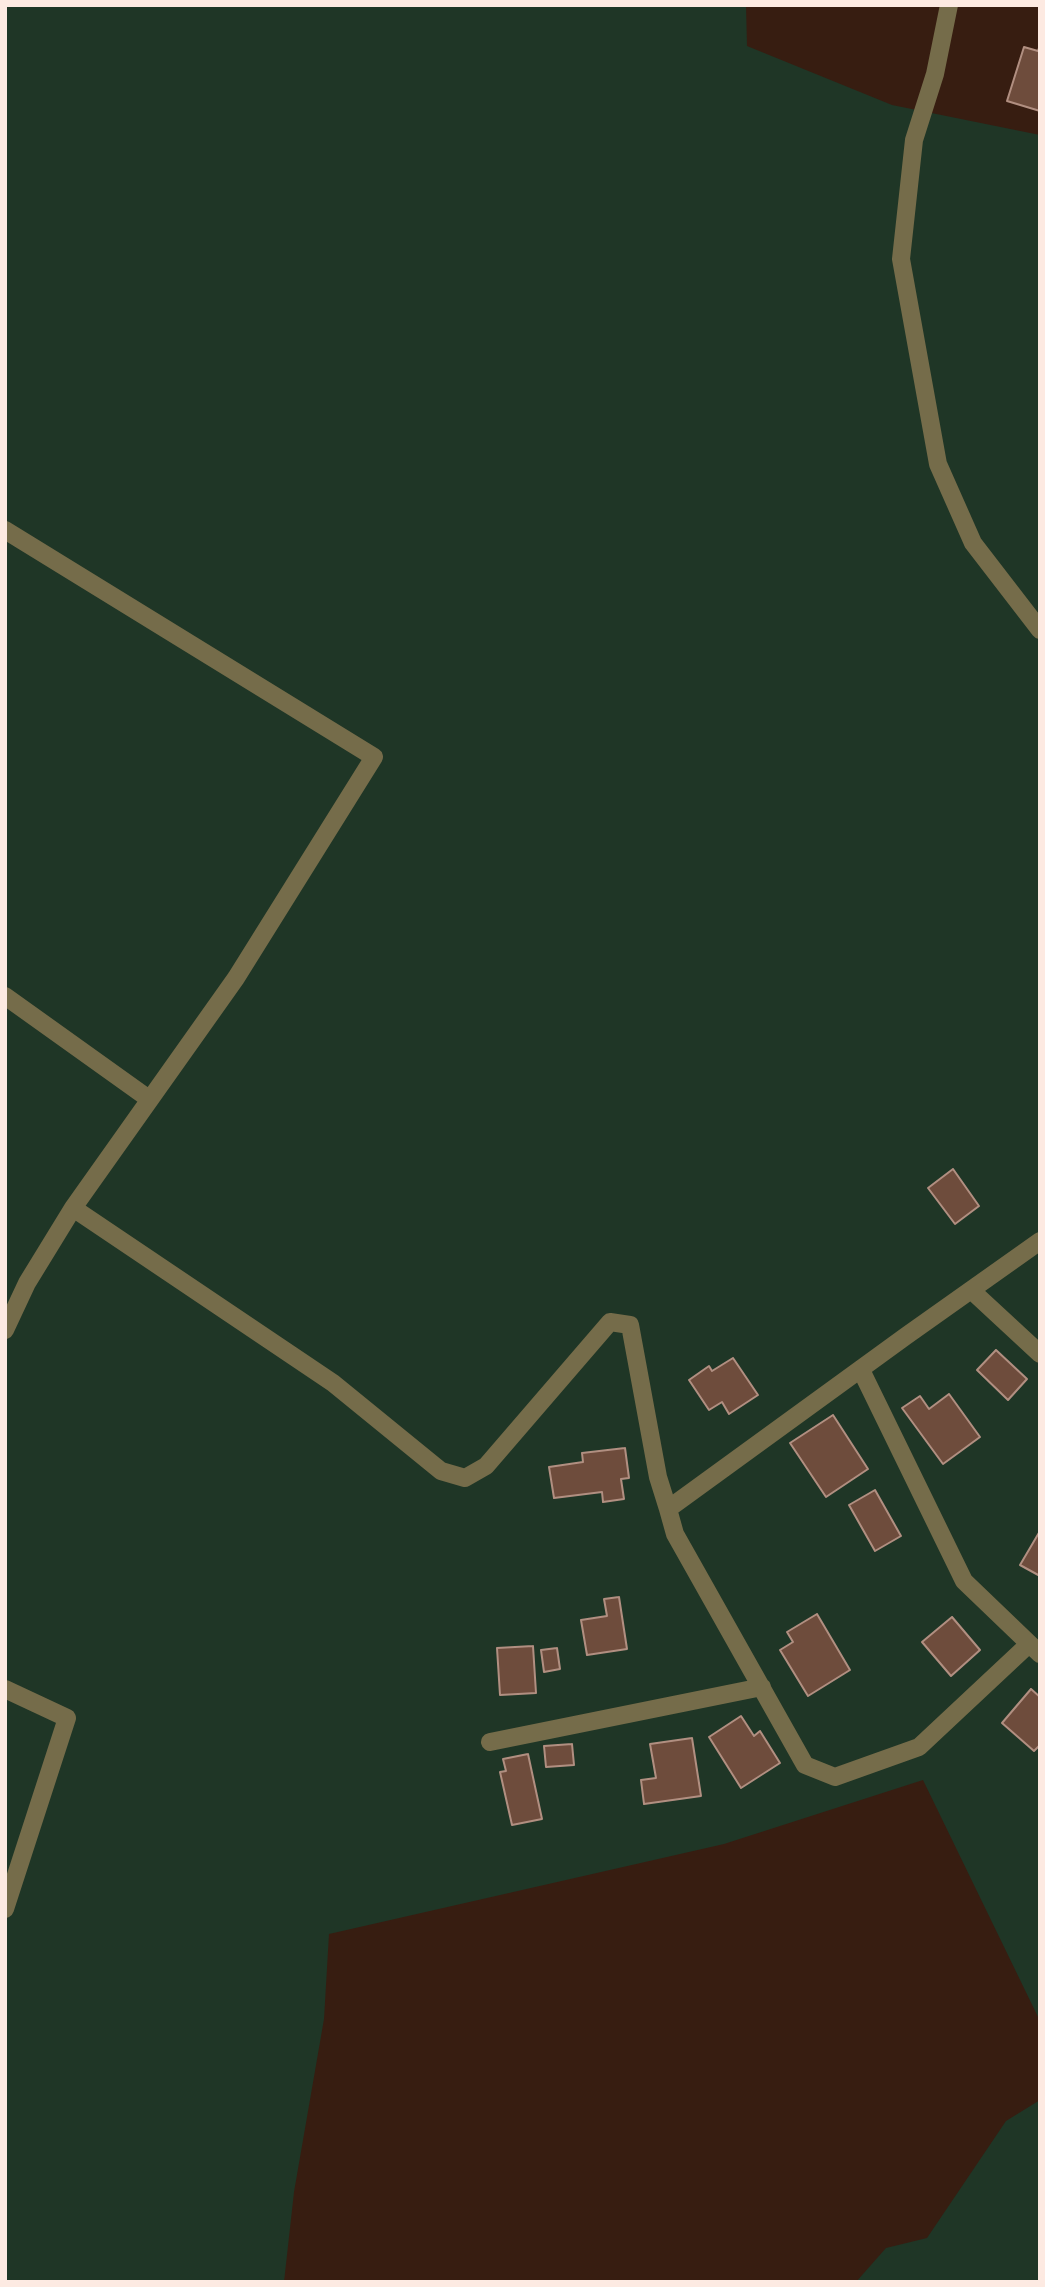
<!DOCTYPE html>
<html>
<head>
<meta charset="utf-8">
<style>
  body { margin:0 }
  #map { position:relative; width:1045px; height:2287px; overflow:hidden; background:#371d11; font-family:"Noto Serif",serif }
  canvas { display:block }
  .frame { position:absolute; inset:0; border:7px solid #fdeae2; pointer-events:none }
</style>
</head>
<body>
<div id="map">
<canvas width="1045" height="2287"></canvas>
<div class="frame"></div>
</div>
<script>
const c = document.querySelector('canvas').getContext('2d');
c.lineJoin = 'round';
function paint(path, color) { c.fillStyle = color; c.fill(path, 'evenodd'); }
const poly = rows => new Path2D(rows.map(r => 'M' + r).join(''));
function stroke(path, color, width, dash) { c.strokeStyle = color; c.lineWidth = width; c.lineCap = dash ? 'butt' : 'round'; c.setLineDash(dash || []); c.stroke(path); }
paint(poly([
  [5,5,746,5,747,46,892,105,1040,135,1040,2021,923,1780,724,1844,329,1934,324,2019,294,2192,284,2282,5,2282],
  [1040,2100,1040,2282,856,2282,886,2248,927,2238,1006,2121]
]), '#1f3626');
const building = poly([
  [1040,45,1040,111,1007,101,1024,47,1038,51,1040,45],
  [953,1169,979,1206,955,1224,928,1188,953,1169],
  [996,1350,1027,1379,1008,1400,977,1370,996,1350],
  [733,1358,758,1395,729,1414,722,1402,709,1410,689,1380,709,1366,712,1371,733,1358],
  [949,1394,980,1437,943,1464,902,1408,920,1396,929,1409,949,1394],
  [833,1415,868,1469,826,1497,790,1443,833,1415],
  [625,1448,629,1478,621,1479,624,1499,603,1502,602,1492,554,1498,549,1467,583,1462,582,1453,625,1448],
  [875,1490,901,1536,875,1551,849,1505,875,1490],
  [1040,1531,1040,1576,1020,1565,1040,1531],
  [619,1597,627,1649,587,1655,581,1620,607,1616,604,1599,619,1597],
  [817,1614,850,1670,808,1696,780,1650,793,1642,787,1632,817,1614],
  [952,1617,980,1650,951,1676,922,1642,952,1617],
  [533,1646,536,1693,500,1695,497,1648,533,1646],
  [557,1648,560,1669,544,1672,541,1650,557,1648],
  [1031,1689,1040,1697,1040,1745,1034,1751,1002,1723,1031,1689],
  [741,1716,754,1736,760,1731,780,1763,741,1788,709,1737,741,1716],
  [692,1738,701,1796,644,1804,641,1780,656,1778,650,1744,692,1738],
  [572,1744,574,1765,546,1767,544,1746,572,1744],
  [528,1754,542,1819,512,1825,500,1772,506,1771,503,1759,528,1754]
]);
paint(building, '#6e4c3c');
stroke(building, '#b18f81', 2);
stroke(poly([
  [949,5,935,74,914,140,901,259,938,464,973,543,1040,630],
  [5,530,374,757,236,978,73,1208,27,1283,5,1330],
  [5,996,149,1099],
  [73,1208,333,1383,441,1471,465,1478,486,1466,610,1322,630,1325,658,1477,668,1509,906,1336,1040,1241],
  [971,1290,1040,1354],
  [861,1370,964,1581,1040,1654],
  [668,1509,675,1534,805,1765,835,1777,919,1747,1029,1644],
  [5,1689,67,1718,5,1909],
  [490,1742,762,1687]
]), '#756c4a', 18);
</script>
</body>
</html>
